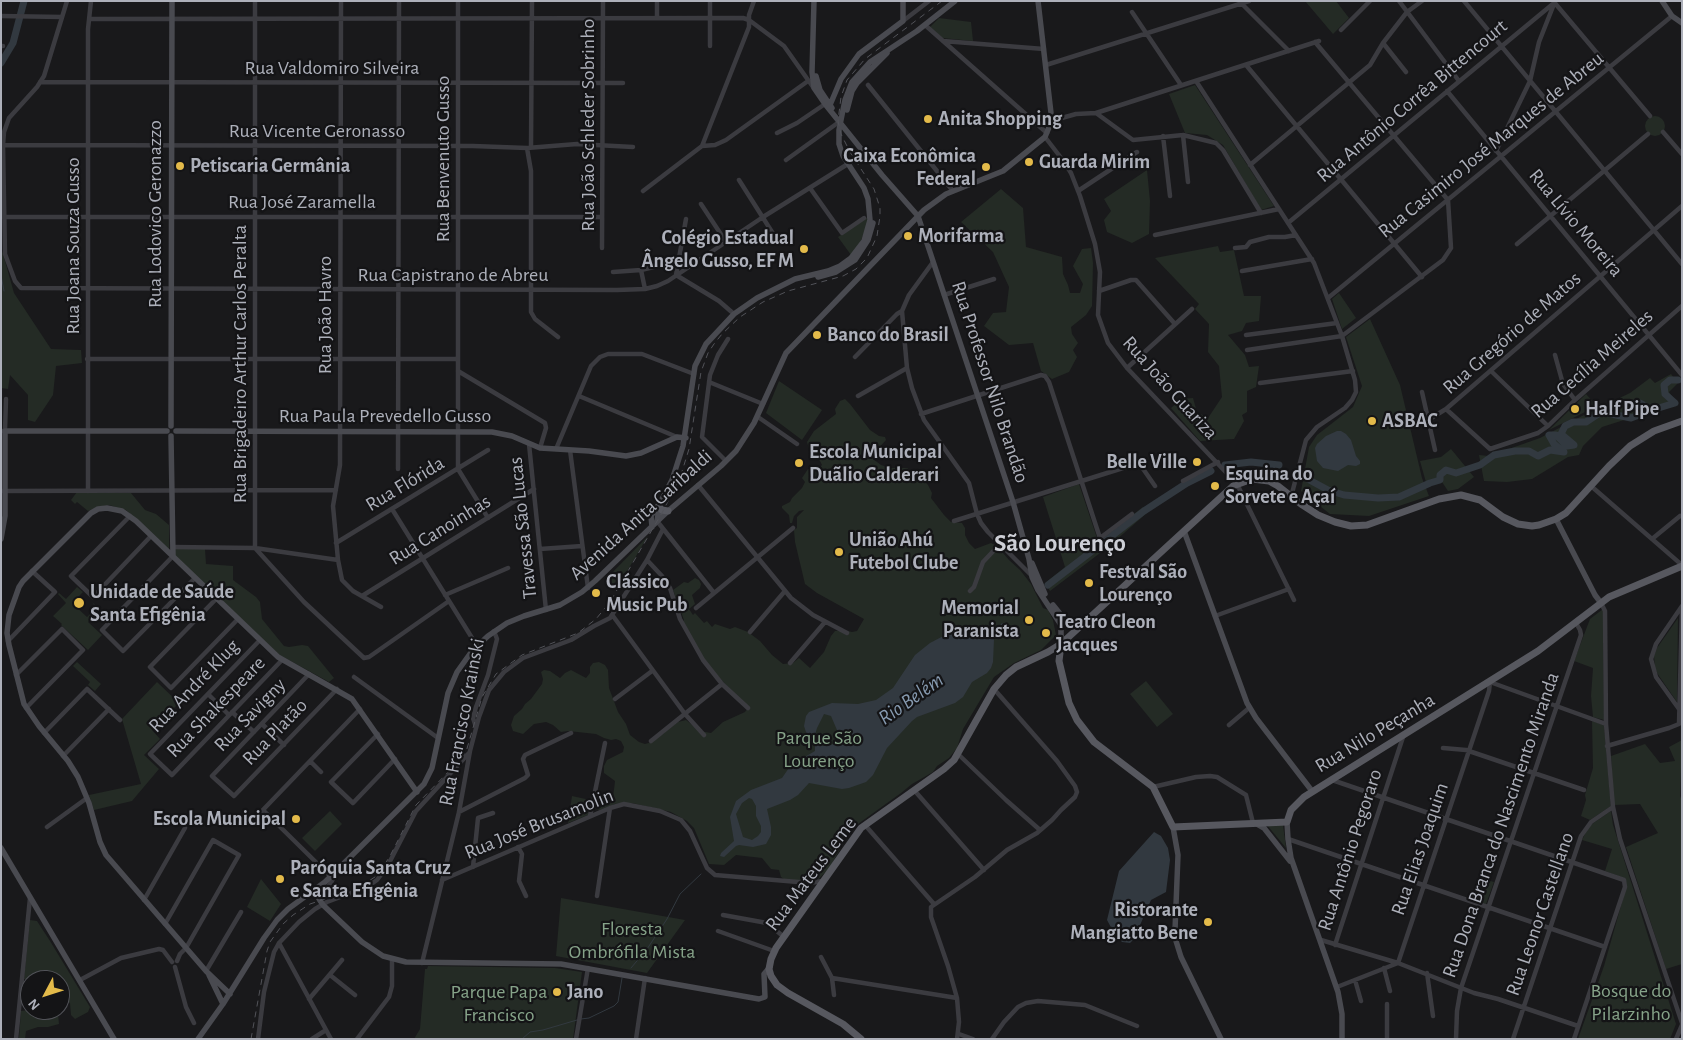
<!DOCTYPE html>
<html>
<head>
<meta charset="utf-8">
<style>
  body { margin:0 }
  #map { position:relative; width:1683px; height:1040px; overflow:hidden; background:#19191b; font-family:"Alegreya Sans",sans-serif }
  canvas { display:block }
  .frame { position:absolute; inset:0; border:2px solid #adb0ba; pointer-events:none }
  .north { position:absolute; left:20px; top:970px; width:50px; height:50px; box-sizing:border-box; background:#141416; border:1px solid #515258; border-radius:50%; rotate:230deg; font-size:14px; font-weight:700; line-height:20px; text-align:center; color:#adb0ba }
  .north::after { content:''; display:block; margin:auto; width:18px; height:22px; background:#e3ba4a; clip-path:polygon(50% 0,100% 100%,50% 72%,0 100%) }
</style>
</head>
<body>
<div id="map">
<canvas width="1683" height="1040"></canvas>
<div class="frame"></div>
<div class="north">N</div>
</div>
<script>
const c = document.querySelector('canvas').getContext('2d');
c.lineJoin = 'round';
function paint(path, color) { c.fillStyle = color; c.fill(path, 'evenodd'); }
const poly = rows => new Path2D(rows.map(r => 'M' + r).join(''));
function stroke(path, color, width, dash) { c.strokeStyle = color; c.lineWidth = width; c.lineCap = dash ? 'butt' : 'round'; c.setLineDash(dash || []); c.stroke(path); }
function write(font, color, halo, rows, align = 'center') {
  c.font = font + ' "Alegreya Sans",sans-serif'; c.lineWidth = 4.5; c.setLineDash([]); c.textBaseline = 'middle'; c.strokeStyle = halo; c.fillStyle = color; for (const [text, x, y, turn = 0] of rows) {
    c.save(); c.translate(x, y); c.rotate((+turn || 0) * Math.PI / 180); c.textAlign = isNaN(turn) ? turn : align; if (halo) c.strokeText(text, 0, 0); c.fillText(text, 0, 0); c.restore();
  }
}
paint(poly([
  [1305,1,1336,1,1349,18,1333,34],
  [939,18,971,22,973,41,942,38,930,27],
  [1195,85,1274,206,1261,210,1223,145,1207,135,1185,133,1169,94],
  '1645 126a10 10 0 1 1 20 0a10 10 0 1 1-20 0Z',
  [1147,170,1150,201,1149,234,1132,243,1107,232,1104,220,1111,211,1104,199],
  [1001,189,1023,208,1026,247,1062,257,1063,274,1068,285,1070,293,1080,293,1083,284,1073,266,1082,249,1091,248,1093,263,1092,306,1086,315,1071,327,1072,334,1078,343,1073,350,1077,357,1069,372,1052,379,1041,371,1033,343,1009,345,984,326,993,313,1006,312,1009,287,993,252,961,222],
  [868,217,867,225,860,243,851,255,838,237],
  [1218,246,1220,252,1234,250,1244,296,1261,296,1259,321,1246,323,1242,331,1228,335,1245,355,1249,367,1259,366,1256,387,1247,391,1247,412,1242,415,1244,421,1234,439,1200,441,1171,408,1181,399,1193,398,1197,412,1208,418,1222,397,1219,366,1208,352,1209,324,1195,309,1199,304,1155,258],
  [1,247,14,293,51,349,81,350,82,363,56,366,53,395,35,422,28,420,28,395,10,375,8,389,1,388],
  [1339,293,1356,318,1342,329,1332,299],
  [1370,319,1400,385,1422,478,1429,496,1369,516,1330,514,1301,491,1309,447,1317,435,1353,407,1362,386,1346,337],
  [1671,374,1678,383,1669,392,1677,403,1602,427,1583,446,1579,455,1568,457,1532,479,1507,482,1484,481,1479,455,1489,456,1540,438,1580,417,1630,393,1650,378,1655,383],
  [779,381,822,410,802,440,766,413],
  [1586,394,1597,406,1549,430],
  [845,399,850,404,870,430,879,436,885,437,886,440,876,451,873,459,881,465,891,468,907,468,920,477,928,485,932,493,931,498,944,515,951,522,962,523,965,528,965,535,969,543,975,549,991,543,997,546,1009,560,1020,570,1031,584,1043,608,1048,610,1053,620,1056,635,1041,650,1014,663,994,677,963,729,957,748,949,758,937,766,933,772,912,784,901,793,858,824,848,835,829,869,813,884,807,885,788,882,781,877,779,870,771,869,762,858,736,855,724,865,709,864,694,828,687,821,671,812,632,803,615,804,600,810,594,809,596,802,609,800,613,798,615,781,604,773,604,766,607,760,623,752,624,747,621,741,616,739,611,740,604,738,596,734,568,731,561,732,553,725,546,722,534,724,523,734,513,731,511,725,514,716,522,709,525,704,531,699,542,684,543,679,541,672,544,670,550,671,560,678,565,673,571,670,586,678,590,673,590,667,593,663,599,662,605,665,608,670,609,688,618,712,626,724,630,735,639,742,645,744,652,742,678,722,686,720,700,731,711,733,723,722,745,712,747,709,703,659,683,623,684,620,673,590,684,582,688,583,695,578,699,580,701,584,700,588,692,595,695,604,689,609,693,615,695,613,704,623,707,621,712,627,715,624,730,629,735,627,748,632,760,641,772,655,783,664,793,663,799,658,810,668,824,652,831,636,835,631,844,630,852,632,857,631,864,619,817,593,805,584,795,542,794,530,797,528,797,517,804,510,799,511,794,516,792,523,790,523,789,515,782,508,782,506,790,502,792,498,802,488,805,482,802,478,808,469,818,469,822,465,820,461,809,449,807,442,814,431,836,414,835,409,840,401],
  [1451,449,1474,477,1458,489,1448,491,1442,482,1427,486,1420,461,1441,457],
  [1079,484,1098,541,1143,507,1148,512,1108,547,1050,591,1045,583,1065,567,1043,497],
  [77,492,131,493,145,510,156,514,169,525,169,550,126,510,109,505,97,507,88,511,77,502,75,504,71,500],
  [648,536,617,588,606,579],
  [175,549,205,549,206,564,233,566,233,580,256,597,260,602,262,619,284,646,289,647,302,645,308,646,334,678,329,682,278,654,175,556],
  [77,587,83,592,72,603,87,617,96,608,92,602,100,610,88,622,102,635,88,650,61,625,62,624,53,616,66,603,58,594,59,593,66,599],
  [1603,609,1604,720,1593,717,1591,696,1593,668,1574,661,1590,619],
  [1678,618,1677,702,1657,673,1655,668,1654,656,1657,648],
  [77,662,101,684,95,691,88,685,90,682,73,666],
  [1146,681,1173,714,1157,727,1130,694],
  [157,682,179,703,152,730,160,739,144,755,159,769,132,801,94,810,89,795,141,784,122,719],
  [1592,721,1604,725,1611,806,1590,820,1581,816,1586,800,1585,795,1593,768],
  [1682,740,1680,796,1682,801,1682,964,1666,969,1626,847,1658,833,1640,804,1614,805,1611,756,1645,744,1660,763,1675,761,1669,747],
  [572,796,590,800,588,815,568,823],
  [330,811,342,824,315,851,302,838],
  [1611,811,1613,825,1676,1024,1670,1039,1578,1039,1604,966,1626,888,1626,879,1605,871,1612,849,1582,840,1589,826],
  [1267,825,1283,825,1286,848],
  [261,879,281,904,270,921,247,907],
  [1483,879,1494,882,1486,904,1476,901],
  [561,898,685,920,647,973,556,956],
  [30,920,37,921,50,941,90,1007,88,1012,75,1019,71,1015,70,1003,60,1000,60,980,24,979],
  [428,966,555,968,582,972,573,1039,414,1039,420,1029,425,969,427,969],
  [30,1006,30,1010,54,1010,58,1014,59,1024,48,1027,38,1027,26,1031,25,1039,19,1039,21,1011,29,1010]
]), '#242b25');
paint(poly([
  [1337,431,1341,431,1346,434,1351,440,1356,456,1360,461,1360,464,1356,466,1348,465,1338,471,1323,468,1317,461,1315,448,1317,444,1326,436],
  [1002,623,1005,625,994,639,993,662,991,668,987,673,972,682,963,697,955,703,917,717,912,721,887,748,873,775,866,782,849,788,842,789,809,783,798,795,790,800,767,809,771,827,771,835,766,844,753,847,739,845,736,846,724,857,720,856,721,853,734,841,730,817,736,801,751,790,782,778,791,765,815,751,815,746,807,735,804,726,806,716,809,712,832,703,858,704,876,700,893,688,915,655,930,643,951,632,970,627,981,629,992,635],
  [824,714,831,716,837,730,837,738,833,744,827,746,823,746,818,742,815,735,817,728],
  [749,798,752,799,756,806,756,816,761,826,761,832,758,836,752,840,743,837,736,814,742,803],
  [1154,832,1161,836,1168,848,1170,860,1166,892,1151,900,1134,939,1130,943,1122,942,1114,933,1107,920,1119,871]
]), '#323940');
stroke(poly([
  [1,275,4,291],
  [631,968,647,949,667,919,680,894,701,874],
  [581,1019,589,1018,614,1006,618,1002,622,978],
  [522,1039,530,1032,543,1030,577,1020]
]), '#323940', 1);
stroke(poly([
  [1,63,13,43,24,1],
  [1225,465,1251,462,1279,465],
  [1302,476,1328,490,1344,495,1378,498,1399,497,1430,483,1440,480,1440,475,1446,470,1456,473,1480,465,1494,455,1515,451,1529,451,1538,456,1550,450,1564,452,1554,444,1549,435,1556,435,1567,446,1574,445,1561,434,1565,426,1573,422,1586,422,1601,412,1631,418,1639,415,1636,406,1640,403,1652,410,1675,403,1665,394,1664,385,1670,380,1678,380],
  [1048,585,1144,511,1187,483,1211,471]
]), '#323940', 7);
stroke(poly([
  [67,1,44,76,37,87,9,118,4,132,3,145,5,254,15,281,21,288,617,290,645,289,657,286,668,281,763,217,851,162],
  [255,1,255,548,304,602,364,658,369,657,449,601],
  [341,1,340,465,333,506,338,560,342,580,353,591,381,607],
  [458,1,458,469,488,518],
  [1399,1,1459,81],
  [1464,1,1682,264],
  [1240,2,1289,51],
  [1554,2,1650,116],
  [1132,12,1181,85],
  [1,16,62,17],
  [657,18,657,1],
  [90,19,743,18,749,20,784,46,813,87],
  [903,21,929,1],
  [925,25,1047,133],
  [1341,30,1370,1],
  [943,41,1044,49],
  [1383,43,1406,72],
  [1,46,3,46],
  [710,46,710,1],
  [1046,65,1249,1],
  [1246,65,1422,277],
  [1196,81,1314,263,1342,336,1355,380,1356,392,1352,400,1345,408,1317,427,1306,440,1291,497],
  [40,82,623,83],
  [868,85,953,191],
  [1447,91,1682,375],
  [1096,113,1319,41],
  [1051,121,1076,114,1096,113,1133,140,1183,135,1216,143,1223,150,1261,213],
  [1663,132,1682,154],
  [777,133,797,123,825,104],
  [1183,135,1188,182],
  [1163,136,1170,196],
  [1045,137,1065,163,1071,173,1080,196,1095,244,1100,272,1098,315,1108,343,1127,368,1237,484,1294,600],
  [1,145,473,146,527,148,577,144,633,147],
  [702,146,715,145,726,140,808,81],
  [531,147,532,1],
  [527,148,531,171,531,312,535,319,558,337],
  [1496,151,1530,81,1539,42,1554,4],
  [786,160,839,122],
  [1250,165,1370,65,1383,43,1407,12,1422,1],
  [739,180,779,243],
  [810,188,842,233,864,218],
  [643,191,702,146,749,27,749,15,754,1],
  [1078,191,1137,152],
  [701,204,726,242],
  [1,217,602,217],
  [686,219,676,275,719,301,734,314],
  [1288,223,1554,3],
  [1155,235,1279,209],
  [927,242,963,231],
  [1517,244,1648,134],
  [602,248,603,1],
  [1235,248,1246,247,1250,242,1269,237,1285,237,1296,235],
  [933,262,909,295,902,311,907,368,912,388,924,420,969,483,977,514,981,523,988,532,1032,576],
  [641,270,645,289],
  [1242,271,1312,259],
  [613,272,641,270,658,266],
  [1099,291,1131,280,1136,280,1175,324],
  [944,295,994,279],
  [1328,298,1672,16],
  [1246,335,1337,323],
  [1247,350,1342,336,1443,260,1451,248,1448,200,1315,42],
  [1555,355,1563,384,1575,400],
  [855,357,897,314,902,311],
  [87,359,458,359],
  [1127,368,1192,309],
  [458,371,545,423,546,428,540,448],
  [1491,371,1548,426],
  [709,382,763,404],
  [1260,383,1353,371],
  [1422,392,1435,450],
  [579,396,677,437],
  [858,396,907,368],
  [1446,409,1490,449,1538,433,1548,426,1575,400,1682,306],
  [921,414,1041,375,1045,376,1049,382,1100,538,1132,514],
  [758,417,797,444],
  [1428,420,1446,409,1682,206],
  [1,431,5,431,6,399],
  [529,444,546,610],
  [556,449,591,366,600,357,608,354,642,354,694,374],
  [570,450,588,588],
  [726,461,702,437,710,375,718,355,728,339],
  [398,469,399,1],
  [1183,481,1218,462],
  [698,485,791,598,813,615,847,633],
  [1591,486,1682,565],
  [1,491,336,490],
  [88,491,88,29,91,1],
  [392,509,477,646],
  [130,516,71,576,93,597,151,536],
  [657,521,714,593],
  [954,521,1139,463,1155,486],
  [1652,539,1680,516],
  [336,543,488,450],
  [173,547,255,548,338,560],
  [540,549,582,546],
  [173,556,102,630,123,651,195,578],
  [647,560,662,576,670,588,680,619,703,660,722,684,748,708],
  [970,591,974,587,983,562,1000,544],
  [445,595,508,568],
  [362,596,534,489],
  [217,598,150,667,171,688,238,619],
  [696,608,793,528],
  [613,616,685,714,704,735],
  [1215,616,1289,589],
  [750,632,785,591],
  [260,640,150,754,172,775,282,660],
  [8,641,55,592,32,571],
  [790,663,825,622],
  [309,674,212,776,234,796,337,689],
  [16,675,62,629,83,650,26,708],
  [354,677,438,738],
  [208,694,229,715],
  [615,699,652,671],
  [1679,709,1656,677,1651,659,1656,644,1682,606],
  [232,712,254,732],
  [262,724,284,745],
  [1229,725,1249,708],
  [476,727,473,718,476,707,488,675,497,639,494,631],
  [44,733,87,689,120,720],
  [378,734,331,782,353,803,395,759],
  [651,741,722,684],
  [1607,746,1669,728,1679,724,1682,607],
  [1443,748,1466,750,1584,790],
  [958,754,1006,800,1040,830],
  [63,756,109,709],
  [310,761,321,772],
  [1332,780,1624,880,1625,887,1574,1039],
  [1153,787,1196,777,1210,776,1217,777,1246,795,1253,823],
  [914,790,984,870],
  [1613,807,1620,839,1682,1023],
  [263,810,330,876],
  [459,812,525,778,528,775,523,759,525,755,571,733],
  [259,814,360,709],
  [590,816,605,743],
  [865,825,934,904],
  [47,827,87,798],
  [1288,839,1605,947],
  [518,847,522,854,519,881,526,896],
  [473,867,478,818,493,813],
  [442,880,610,808,624,804,660,811,681,820,690,831,707,868,715,875,810,883,822,881],
  [597,896,610,808],
  [144,900,185,828],
  [320,901,337,872],
  [723,915,767,923,784,937],
  [165,924,213,840,239,855,186,948,180,954,177,961],
  [718,931,774,951],
  [1321,940,1398,963,1474,993,1498,999,1578,1026],
  [279,943,331,1039],
  [1335,945,1403,737],
  [821,957,832,978,834,995],
  [422,963,459,812,470,751,479,717,489,690,504,672,523,658,571,640,594,626,610,618,647,560,663,529],
  [175,967,186,1007,194,1023],
  [1384,968,1390,991],
  [206,971,241,912],
  [1427,973,1433,1016],
  [330,975,355,995],
  [832,978,957,998],
  [80,980,121,958,159,949,163,950,172,962],
  [1355,980,1361,1001],
  [1337,987,1398,963,1489,691,1490,682,1606,724],
  [309,999,342,960],
  [1387,1004,1387,1039],
  [959,1034,973,1039],
  [16,1039,30,898],
  [258,1039,264,992,274,952,279,943,299,922,315,909,327,902,367,887,377,880,387,867,416,811,469,753],
  [312,1039,326,1030],
  [357,1039,389,997,392,986,392,959],
  [576,1039,588,968],
  [636,1039,645,978],
  [957,1039,959,1022,957,998,948,966,931,917,931,907,975,877,1007,850,1037,833,1052,820,1061,810,1075,797,1077,792,1075,786,1057,761,994,689],
  [992,1039,1004,1022,1018,1007,1026,1003,1038,1001,1085,1005,1137,1026],
  [1456,1039,1457,1011,1461,988,1581,635,1580,630,1576,623],
  [1513,1039,1581,836,1591,822,1613,807,1606,724,1605,611,1601,603],
  [1676,1039,1682,1025]
]), '#3b3b40', 4.5);
stroke(poly([
  [814,1,812,72,814,88,825,104,882,175,918,216,1013,502,1029,559,1032,577,1038,590,1061,625,1061,644],
  [1662,1,1672,16,1682,23],
  [816,76,820,90,832,108],
  [830,105,841,79,859,54,903,21,903,1],
  [847,110,852,91,857,83,887,53],
  [818,277,836,272,855,260,868,240,873,223],
  [171,426,172,1],
  [176,431,492,432,512,436,540,448,589,451,626,456,641,453,677,437,686,438],
  [171,436,173,556],
  [1556,519,1595,595,1601,603],
  [657,521,660,503,672,480,683,446,695,366,706,344,734,314,757,298,795,279,828,271,840,266,851,258,864,241,870,220,868,199,864,188,843,156,839,144,839,130,845,100,852,82,870,62,917,31,955,1],
  [652,527,651,516,659,504],
  [1184,531,1247,703,1256,718,1312,791],
  [1,539,5,516,5,431,167,431],
  [1032,563,1045,594],
  [1053,605,1066,621,1075,625,1082,621],
  [1287,822,1288,839,1291,858,1338,992,1342,1014,1342,1039],
  [1257,824,1264,828,1290,861],
  [1173,827,1178,855,1175,930,1176,941,1181,957,1221,1039],
  [1,848,114,1039],
  [314,891,323,905,362,942,383,956,406,962,561,964,759,999,765,997,764,974,770,967],
  [209,975,223,1004],
  [230,994,206,971,106,855,100,842,89,803,78,777,68,761,39,726,24,704,9,645,7,633,9,615,19,587,23,581,91,513,98,509,107,508,122,511,136,521,278,657,352,699,417,792],
  [198,1039,223,1004,264,938,277,920,288,909,325,882,424,784,432,768,448,693,457,672,472,651,488,636,507,623,524,616,560,605,582,592,595,581,668,511,721,466,736,451,754,423,786,353,924,210,946,194,1003,171,1045,137,1050,125,1051,113,1038,1]
]), '#494a50', 5.5);
stroke(poly([
  [659,507,662,510,668,511],
  [1061,644,1059,661,1069,703,1077,720,1094,742,1153,787,1173,827,1287,822,1291,810,1304,797,1538,651,1609,597,1682,566],
  [861,1039,843,1024,788,993,777,985,771,976,769,969,771,959,776,948,861,828,944,769,954,760,994,689,1006,675,1016,667,1048,652,1061,644,1233,486,1252,479,1269,481,1278,486,1301,504,1318,515,1335,522,1351,526,1367,525,1439,499,1461,495,1480,500,1503,517,1518,524,1532,526,1539,525,1556,519,1566,513,1609,466,1630,446,1654,431,1682,421]
]), '#57585f', 7);
stroke(poly([
  [251,1039,267,951,270,942,283,924,293,915,310,904,358,888,378,875,390,856,416,805,457,763,466,752,482,697,496,674,522,655,578,633,596,619,610,602,663,511,680,478,689,449,701,372,708,353,714,344,722,334,740,317,763,302,788,291,843,276,856,269,867,258,877,236,880,216,880,208,874,189,850,152,841,134,838,121,841,97,847,80,865,59,942,1]
]), '#525359', 1, [6, 5]);
for (const [x, y, r, color] of [
  [928,119,5,"#e3ba4a"],
  [1029,162,5,"#e3ba4a"],
  [180,166,5,"#e3ba4a"],
  [986,167,5,"#e3ba4a"],
  [908,236,5,"#e3ba4a"],
  [804,249,5,"#e3ba4a"],
  [817,335,5,"#e3ba4a"],
  [1575,409,5,"#e3ba4a"],
  [1372,421,5,"#e3ba4a"],
  [1197,462,5,"#e3ba4a"],
  [799,463,5,"#e3ba4a"],
  [1215,486,5,"#e3ba4a"],
  [839,552,5,"#e3ba4a"],
  [1089,583,5,"#e3ba4a"],
  [596,593,5,"#e3ba4a"],
  [79,603,6,"#e3ba4a"],
  [1029,620,5,"#e3ba4a"],
  [1046,633,5,"#e3ba4a"],
  [296,819,5,"#e3ba4a"],
  [280,879,5,"#e3ba4a"],
  [1208,922,5,"#e3ba4a"],
  [557,992,5,"#e3ba4a"]
]) { const dot = new Path2D(); dot.arc(x, y, r, 0, 2 * Math.PI); c.fillStyle = color; c.fill(dot); stroke(dot, '#141416', 2); }
write('20px', '#adb0ba', '#141416', [
  ["Rua Valdomiro Silveira",332,68],
  ["Rua Antônio Corrêa Bittencourt",1412,101,-40],
  ["Rua João Schleder Sobrinho",588,125,-90],
  ["Rua Vicente Geronasso",317,131],
  ["Rua Casimiro José Marques de Abreu",1491,145,-39],
  ["Rua Benvenuto Gusso",443,159,-90],
  ["Rua José Zaramella",302,202],
  ["Rua Lodovico Geronazzo",155,214,-90],
  ["Rua Lívio Moreira",1576,223,50],
  ["Rua Joana Souza Gusso",73,246,-90],
  ["Rua Capistrano de Abreu",453,275],
  ["Rua João Havro",325,315,-90],
  ["Rua Gregório de Matos",1512,333,-41],
  ["Rua Brigadeiro Arthur Carlos Peralta",240,364,-90],
  ["Rua Cecília Meireles",1592,364,-41],
  ["Rua Professor Nilo Brandão",990,382,72],
  ["Rua João Guariza",1170,388,48],
  ["Rua Paula Prevedello Gusso",385,416],
  ["Rua Flórida",405,484,-31],
  ["Avenida Anita Garibaldi",641,515,-42],
  ["Travessa São Lucas",523,528,-96],
  ["Rua Canoinhas",440,530,-32],
  ["Rua André Klug",194,686,-46],
  ["Rua Shakespeare",216,707,-46],
  ["Rua Savigny",250,715,-46],
  ["Rua Francisco Krainski",462,722,-79],
  ["Rua Platão",275,732,-46],
  ["Rua Nilo Peçanha",1375,733,-31],
  ["Rua José Brusamolin",539,824,-22],
  ["Rua Dona Branca do Nascimento Miranda",1501,825,-71],
  ["Rua Elias Joaquim",1420,849,-71],
  ["Rua Antônio Pegoraro",1350,850,-72],
  ["Rua Mateus Leme",811,874,-53],
  ["Rua Leonor Castellano",1540,914,-71]
]);
write('bold 20px', '#adb0ba', '#141416', [
  ["Anita Shopping",938,119],
  ["Caixa Econômica",976,156,"right"],
  ["Federal",976,179,"right"],
  ["Guarda Mirim",1039,162],
  ["Petiscaria Germânia",190,166],
  ["Morifarma",918,236],
  ["Colégio Estadual",794,238,"right"],
  ["Ângelo Gusso, EF M",794,261,"right"],
  ["Banco do Brasil",827,335],
  ["Half Pipe",1585,409],
  ["ASBAC",1382,421],
  ["Escola Municipal",809,452],
  ["Duãlio Calderari",809,475],
  ["Belle Ville",1187,462,"right"],
  ["Esquina do",1225,474],
  ["Sorvete e Açaí",1225,497],
  ["União Ahú",849,540],
  ["Futebol Clube",849,563],
  ["Festval São",1099,572],
  ["Lourenço",1099,595],
  ["Clássico",606,582],
  ["Music Pub",606,605],
  ["Unidade de Saúde",90,592],
  ["Santa Efigênia",90,615],
  ["Memorial",1019,608,"right"],
  ["Paranista",1019,631,"right"],
  ["Teatro Cleon",1056,622],
  ["Jacques",1056,645],
  ["Escola Municipal",286,819,"right"],
  ["Paróquia Santa Cruz",290,868],
  ["e Santa Efigênia",290,891],
  ["Ristorante",1198,910,"right"],
  ["Mangiatto Bene",1198,933,"right"],
  ["Jano",567,992]
], 'left');
write('20px', '#86a389', '#141416', [
  ["Parque São",819,738],
  ["Lourenço",819,761],
  ["Floresta",632,929],
  ["Ombrófila Mista",632,952],
  ["Bosque do",1631,991],
  ["Pilarzinho",1631,1014],
  ["Parque Papa",499,992],
  ["Francisco",499,1015]
]);
write('italic 21px', '#879bb1', '#141416', [
  ["Rio Belém",911,699,-35]
]);
write('bold 25px', '#cdcfd6', '#141416', [
  ["São Lourenço",1060,543]
]);
</script>
</body>
</html>
